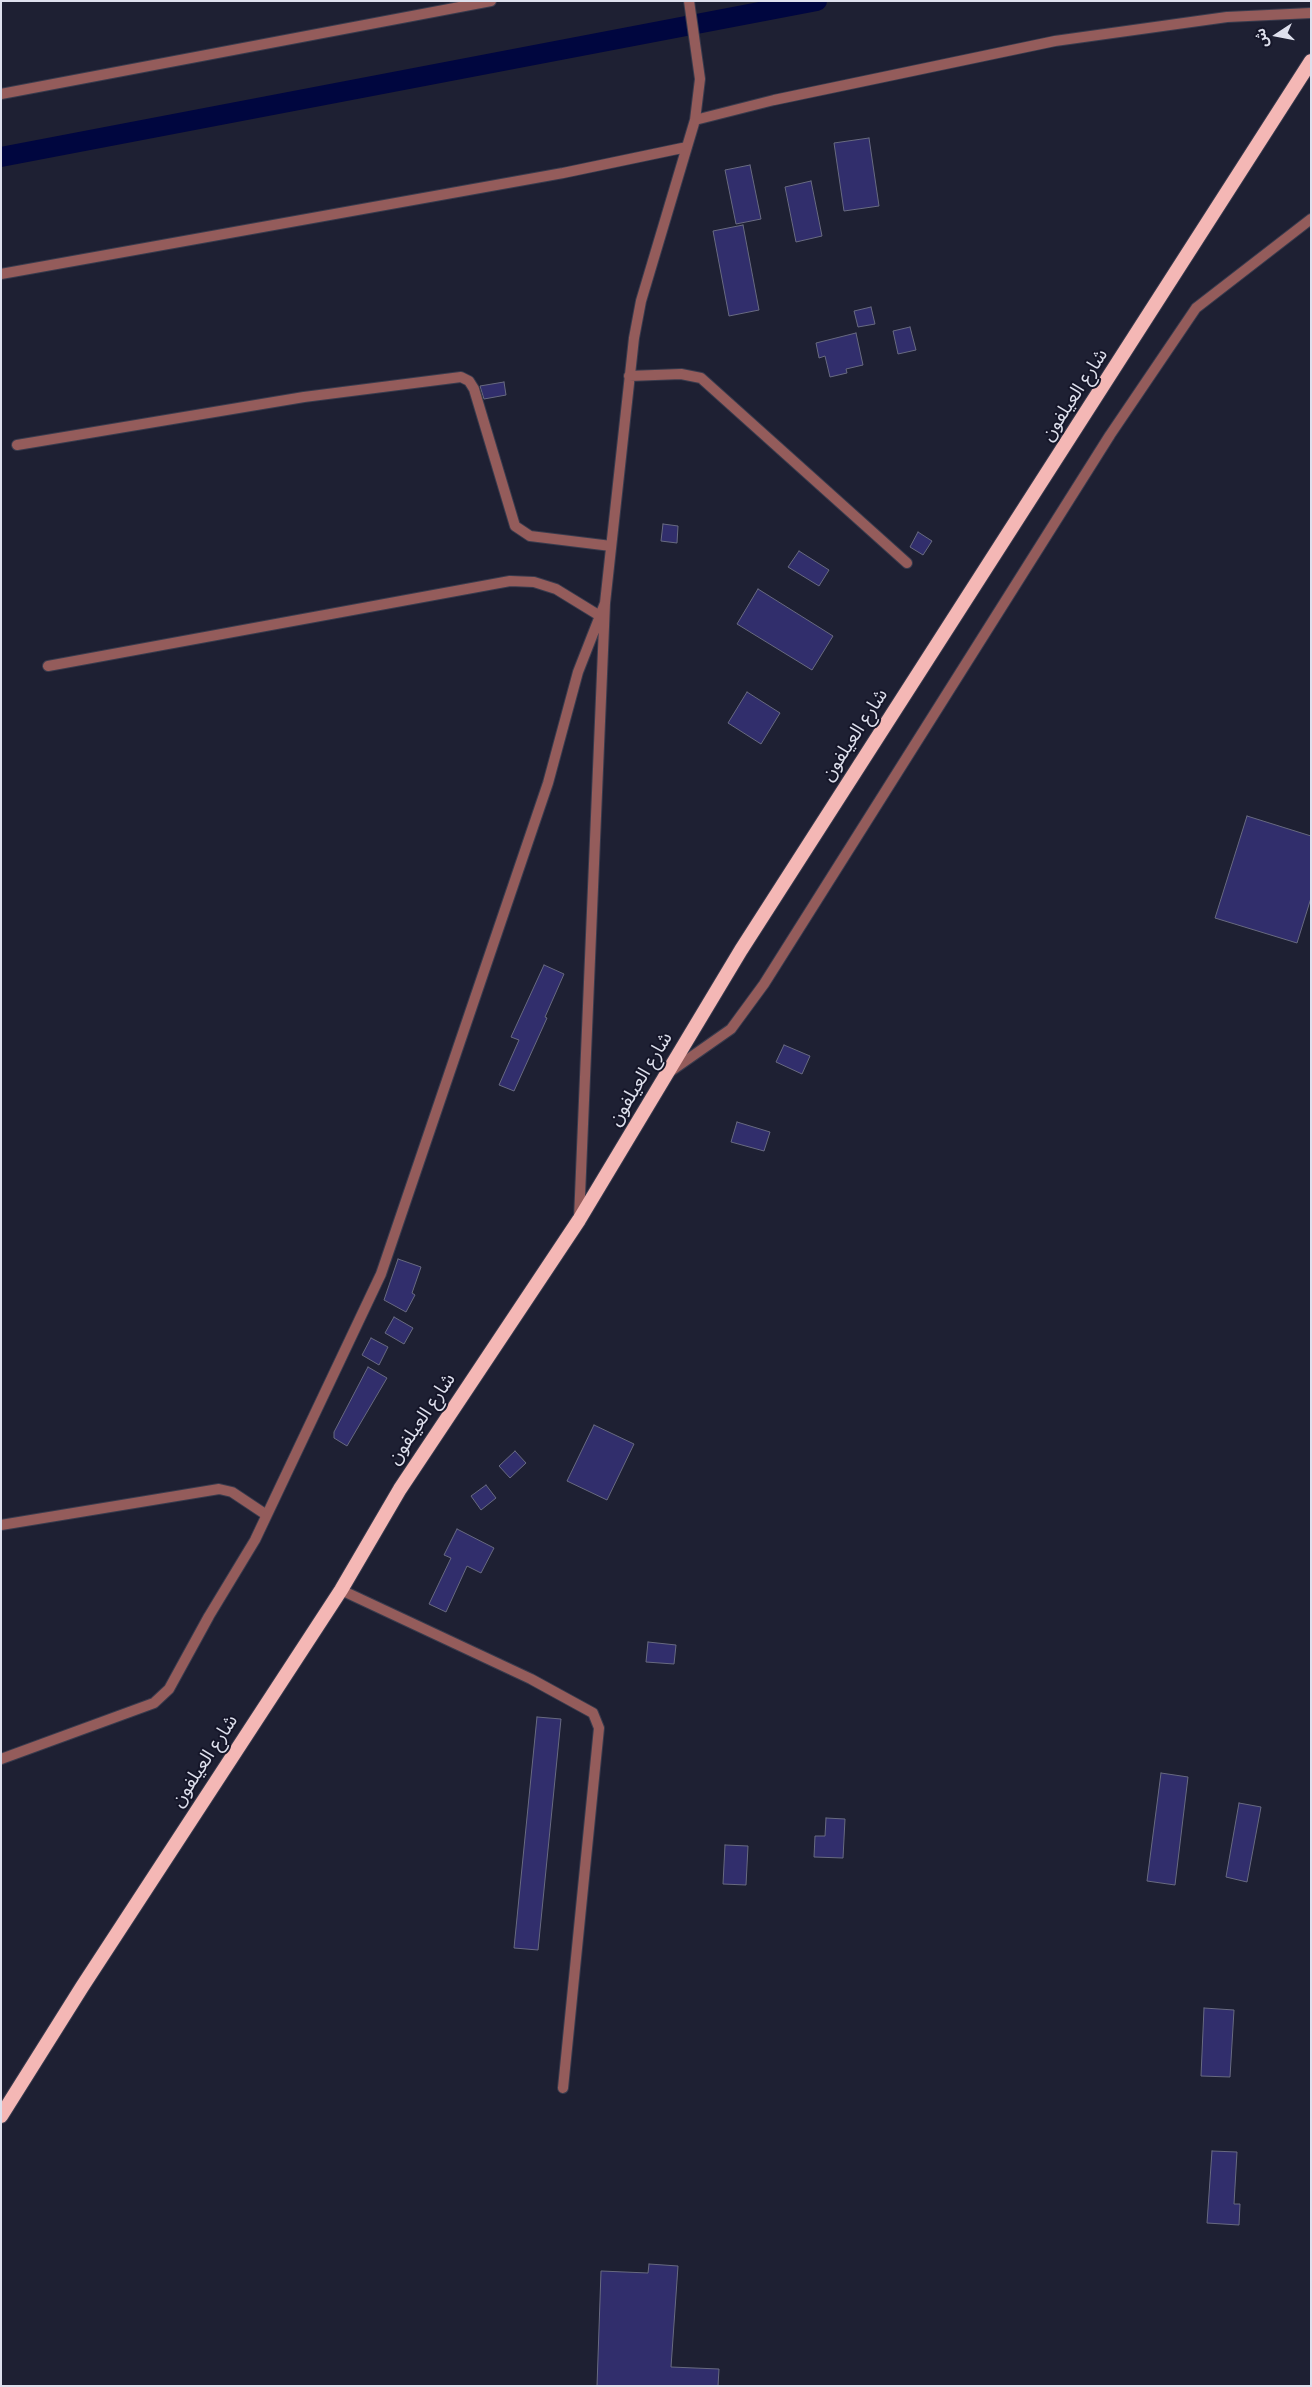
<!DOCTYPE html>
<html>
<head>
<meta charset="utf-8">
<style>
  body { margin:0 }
  #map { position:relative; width:1312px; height:2387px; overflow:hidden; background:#1e2033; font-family:Spectral,"Noto Sans Arabic",serif }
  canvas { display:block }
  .frame { position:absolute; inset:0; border:2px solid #dee0ed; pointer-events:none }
  .north { position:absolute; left:1252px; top:10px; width:50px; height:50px; -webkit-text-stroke:4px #151629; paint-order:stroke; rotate:259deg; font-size:14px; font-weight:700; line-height:20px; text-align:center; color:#dee0ed }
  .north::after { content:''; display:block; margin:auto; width:18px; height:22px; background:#dee0ed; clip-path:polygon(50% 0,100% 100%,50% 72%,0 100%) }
</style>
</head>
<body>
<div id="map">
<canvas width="1312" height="2387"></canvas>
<div class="frame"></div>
<div class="north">ش</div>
</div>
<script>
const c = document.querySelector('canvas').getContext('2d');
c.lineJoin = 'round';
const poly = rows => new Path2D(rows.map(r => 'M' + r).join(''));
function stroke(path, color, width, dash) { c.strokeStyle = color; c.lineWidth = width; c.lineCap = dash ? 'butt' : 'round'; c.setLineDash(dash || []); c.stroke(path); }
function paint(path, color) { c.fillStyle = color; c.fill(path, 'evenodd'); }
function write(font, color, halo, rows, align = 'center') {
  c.font = font + ' Spectral,"Noto Sans Arabic",serif'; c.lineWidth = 4; c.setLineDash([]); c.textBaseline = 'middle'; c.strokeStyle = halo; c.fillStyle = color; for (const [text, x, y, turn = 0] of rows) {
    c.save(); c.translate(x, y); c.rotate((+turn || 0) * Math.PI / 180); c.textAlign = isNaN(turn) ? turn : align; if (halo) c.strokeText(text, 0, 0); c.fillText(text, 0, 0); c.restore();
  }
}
stroke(poly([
  [1,157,817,1]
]), '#00063f', 20);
const building = poly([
  [869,138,879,206,844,211,834,143,869,138],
  [750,165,761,219,736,224,725,170,750,165],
  [811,181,822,236,796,242,785,187,811,181],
  [743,225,759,310,729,316,713,231,743,225],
  [871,307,875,324,858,327,854,311,871,307],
  [910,327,916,350,898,354,893,331,910,327],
  [856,333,863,365,846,369,847,373,830,377,825,356,819,358,816,343,856,333],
  [504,382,506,395,484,399,480,386,504,382],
  [663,524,678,526,677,543,661,541,663,524],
  [918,532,932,541,923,555,910,547,918,532],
  [799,551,829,570,819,586,788,567,799,551],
  [758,589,833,636,812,670,737,624,758,589],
  [747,692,780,713,761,744,728,723,747,692],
  [1247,816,1311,836,1311,898,1297,943,1215,918,1247,816],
  [544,965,564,974,545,1017,547,1018,514,1091,499,1085,519,1040,511,1037,544,965],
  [784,1045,810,1056,802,1074,776,1062,784,1045],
  [737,1122,770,1132,764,1151,731,1142,737,1122],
  [398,1259,421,1267,412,1293,415,1295,406,1312,384,1300,398,1259],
  [394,1317,413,1328,404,1344,385,1333,394,1317],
  [371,1338,388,1347,379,1365,362,1355,371,1338],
  [368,1367,387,1378,347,1446,334,1438,334,1432,368,1367],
  [594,1425,634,1444,607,1500,567,1481,594,1425],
  [515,1451,526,1463,510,1478,499,1466,515,1451],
  [486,1485,496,1498,481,1510,471,1496,486,1485],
  [457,1529,494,1548,481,1573,467,1566,446,1612,429,1604,451,1558,444,1555,457,1529],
  [648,1642,676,1645,674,1664,646,1662,648,1642],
  [537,1717,561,1719,538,1950,514,1948,537,1717],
  [1161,1773,1188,1777,1175,1885,1147,1881,1161,1773],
  [1239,1803,1261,1807,1247,1882,1226,1877,1239,1803],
  [826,1818,845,1819,843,1858,814,1857,815,1836,825,1836,826,1818],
  [725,1845,748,1846,746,1885,723,1884,725,1845],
  [1204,2008,1234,2010,1230,2077,1201,2076,1204,2008],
  [1212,2151,1237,2152,1234,2204,1240,2204,1239,2225,1207,2223,1212,2151],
  [649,2264,678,2266,671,2367,719,2369,718,2386,597,2386,601,2271,648,2273,649,2264]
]);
paint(building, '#312e6c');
stroke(building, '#686a81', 1);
const minor = poly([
  [1,94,491,1],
  [695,120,774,100,1055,41,1227,17,1311,13],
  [1,274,563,173,687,147],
  [629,376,681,374,701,378,907,563],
  [17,445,304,397,461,377,469,381,474,389,515,526,530,536,611,546],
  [48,666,510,581,534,582,556,589,600,616],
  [671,1071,731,1029,764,984,1110,435,1196,308,1311,219],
  [579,1219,605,603,634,338,641,301,695,120,700,79,689,1],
  [1,1525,219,1489,232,1492,265,1514],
  [341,1590,531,1679,593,1713,599,1728,563,2088],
  [1,1759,154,1703,169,1689,209,1616,255,1540,381,1274,548,783,578,672,605,603]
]);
const trunk = poly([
  [1,2116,82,1987,341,1590,400,1489,579,1220,741,950,1311,61]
]);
stroke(minor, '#393b4d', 12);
stroke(trunk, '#393b4d', 16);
stroke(minor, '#945c5b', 10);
stroke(trunk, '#f4b7b5', 14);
write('19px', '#dee0ed', '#151629', [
  ["شارع العيلفون",1076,396,-57],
  ["شارع العيلفون",856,736,-57],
  ["شارع العيلفون",642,1080,-59],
  ["شارع العيلفون",423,1420,-56],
  ["شارع العيلفون",206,1762,-57]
]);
</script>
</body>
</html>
